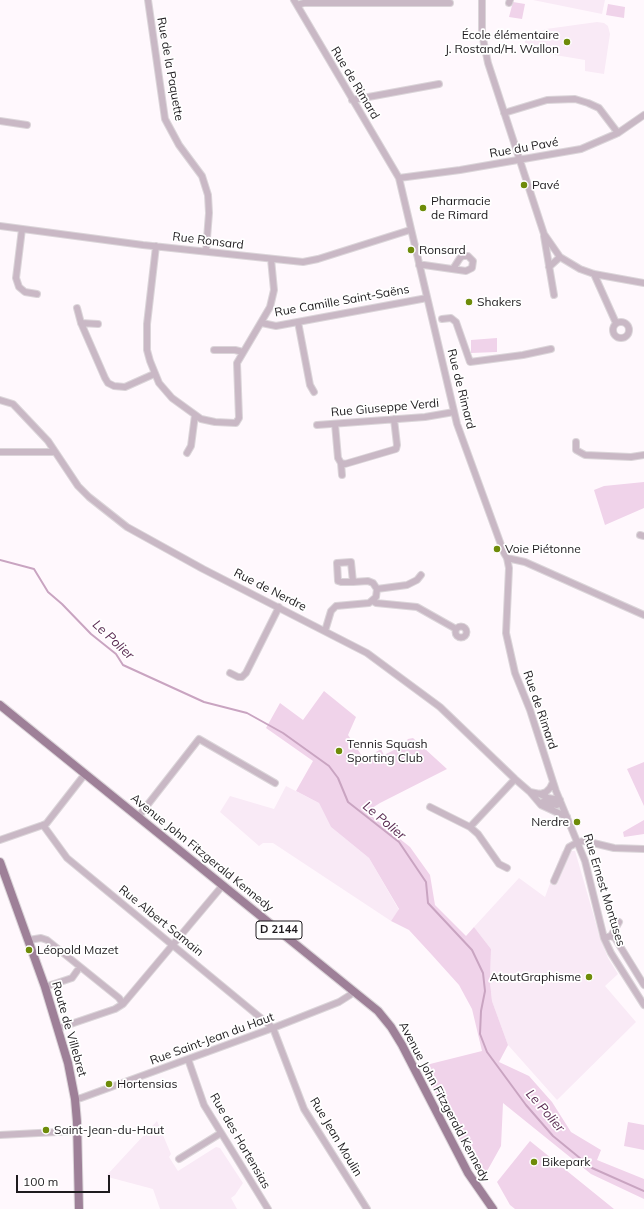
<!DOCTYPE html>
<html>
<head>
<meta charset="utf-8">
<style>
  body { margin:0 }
  #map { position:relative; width:644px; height:1209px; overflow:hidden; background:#fff8fd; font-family:Mulish,sans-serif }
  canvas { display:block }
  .scale { position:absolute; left:16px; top:1175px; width:94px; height:18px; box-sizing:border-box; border:2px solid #1e1b1e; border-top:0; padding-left:5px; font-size:12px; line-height:14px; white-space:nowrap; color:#1e1b1e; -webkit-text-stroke:3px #fff; paint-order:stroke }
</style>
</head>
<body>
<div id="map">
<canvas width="644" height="1209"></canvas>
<div class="scale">100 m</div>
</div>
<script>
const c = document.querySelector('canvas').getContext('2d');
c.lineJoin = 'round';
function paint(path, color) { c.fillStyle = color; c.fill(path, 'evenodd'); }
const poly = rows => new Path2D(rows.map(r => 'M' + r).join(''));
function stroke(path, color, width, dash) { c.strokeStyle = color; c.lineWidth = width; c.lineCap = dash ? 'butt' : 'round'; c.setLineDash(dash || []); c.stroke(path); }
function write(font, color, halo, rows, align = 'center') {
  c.font = font + ' Mulish,sans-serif'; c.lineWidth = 3.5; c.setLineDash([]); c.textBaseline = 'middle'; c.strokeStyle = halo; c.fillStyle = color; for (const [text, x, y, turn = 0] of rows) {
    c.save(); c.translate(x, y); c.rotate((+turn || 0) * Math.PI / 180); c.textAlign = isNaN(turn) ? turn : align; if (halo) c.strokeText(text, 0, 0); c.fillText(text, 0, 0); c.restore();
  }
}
paint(poly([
  [533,0,605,0,602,14],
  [597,22,604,23,608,26,610,34,604,74,585,71,585,60,525,50,525,32,539,32,546,29],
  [286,786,319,803,331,827,369,858,399,910,391,921,273,843,263,843,259,846,220,812,230,796,274,809],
  [562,851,575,851,599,934,608,958,618,974,605,986,636,1022,557,1100,508,1045,492,1001,490,982,491,949,474,927,519,878,545,897],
  [157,1121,171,1154,169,1157,178,1171,216,1147,220,1148,243,1183,235,1195,231,1198,237,1209,160,1209,153,1189,108,1177,107,1175]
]), '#f9eaf6');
paint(poly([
  [513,2,525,4,522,19,509,17],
  [608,4,625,7,624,18,606,15],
  [497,338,497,352,471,353,471,340],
  [644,482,644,508,605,525,594,490,604,486],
  [324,691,356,717,348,735,364,759,381,749,384,755,402,746,408,739,413,738,447,769,380,803,372,808,369,814,410,847,430,875,435,905,466,936,474,927,491,949,490,982,492,1001,508,1045,499,1062,529,1076,552,1102,571,1132,601,1150,597,1160,644,1179,644,1199,591,1174,503,1103,501,1146,481,1182,422,1066,482,1051,472,1009,459,985,432,955,409,930,391,921,399,909,369,858,331,827,319,803,296,791,313,761,266,728,280,703,303,720],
  [644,762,644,806,627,769],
  [644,820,644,834,624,837,623,832],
  [628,1122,644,1125,644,1150,624,1146],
  [530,1141,614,1209,515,1209,510,1205,497,1182]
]), '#f0d3ea');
stroke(poly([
  [0,560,34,569,48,592,62,604,91,634,116,654,123,665,204,702,247,713,283,733,329,766,338,778,348,802,399,842,426,882,428,903,472,950,483,973,485,991,481,1011,480,1034,487,1052,526,1105,553,1136,592,1168,644,1191]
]), '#c9a4c1', 2);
const minor = poly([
  [148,0,165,119,179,145,202,176,208,195,209,213,206,251],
  [294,0,399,178,457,424,504,553,507,558,509,568,506,633,515,673,530,710,556,791,585,861,604,938,611,953,644,1005],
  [482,0,482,34,488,63,544,234,560,257,580,269,594,274,644,283],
  [509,3,510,0],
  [297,5,304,3,450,3],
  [352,100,439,84],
  [504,113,547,100,575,99,588,103,599,108,618,133],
  [0,121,27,125],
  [399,178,460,170,581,149,618,133,644,115],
  [0,226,143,245,303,262,318,259,410,230],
  [22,229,16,278,19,287,25,292,37,294],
  [544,236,554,295],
  [156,246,147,324,147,350,150,361,159,383,172,398,201,419,215,422,236,423,239,418,237,363,270,307,274,290,271,259],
  [419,265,424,265,466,271,472,268,473,261,468,256,463,256,460,258,453,269],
  [549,267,560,257],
  [594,274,616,323],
  [77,308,81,323,105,378,108,383,114,386,125,387,154,374],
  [442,319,451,318,456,322,470,362,523,355,551,349],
  '613 330a8 8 0 1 1 16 0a8 8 0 1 1-16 0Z',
  [298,322,310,385,314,392],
  [81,323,98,324],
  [262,323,276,326,427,298],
  [214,350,235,350,243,352],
  [0,400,13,404,48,441,78,486,89,497,127,527,203,569,367,653,440,707,515,779,530,792,540,794,546,792,550,788,553,782],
  [335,424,338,458,341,463,345,464,396,449,397,445,394,419],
  [317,425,425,417,454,412],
  [576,442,576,450,585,455,631,457,644,455],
  [0,452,55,452],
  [187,453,191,446,195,415],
  [341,463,342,475],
  [640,535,644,536],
  [507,558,525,562,644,615],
  [377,589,407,585,417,580,421,575],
  [373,601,376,603,417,607,456,629],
  '455.5 632a5.5 5.5 0 1 1 11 0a5.5 5.5 0 1 1-11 0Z',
  [325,631,331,611,336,606,369,603,376,597,377,589,373,583,368,581,353,582,341,582,338,581,337,563,351,562,353,582],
  [230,673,238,677,242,677,246,673,279,607],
  [530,792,541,805,567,817],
  [540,794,548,798,560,800],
  [543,802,557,805,560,800],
  [430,807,470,827,515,779],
  [138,817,199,739,275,783],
  [43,825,67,858,273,1028,304,1109,367,1209],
  [470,827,478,834,499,864,507,868],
  [0,840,46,824,85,774],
  [554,881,569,847,578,842,585,841,614,848,644,849],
  [611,936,619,922],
  [604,938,611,936,615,938,644,985],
  [29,940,41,938,47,940,119,998,123,1004],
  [45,987,72,978,77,971],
  [59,1028,115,1009,123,1004,223,885],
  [188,1059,204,1105,268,1209],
  [75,1099,81,1098,273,1028,339,1002,350,995,353,990],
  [0,1135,77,1131],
  [179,1159,221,1133]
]);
const major = poly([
  [0,705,378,1011,391,1027,402,1045,468,1173,493,1209],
  [0,862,45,987,68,1063,75,1099,77,1122,79,1209]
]);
stroke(minor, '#dbd5d9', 8);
stroke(major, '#dbd5d9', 10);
stroke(minor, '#c9b8c5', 6);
stroke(major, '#9e8098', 8);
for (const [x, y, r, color] of [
  [567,42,4,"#6e8b09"],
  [524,185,4,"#6e8b09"],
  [423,208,4,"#6e8b09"],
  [411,250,4,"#6e8b09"],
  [469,302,4,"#6e8b09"],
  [497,549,4,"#6e8b09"],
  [339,751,4,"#6e8b09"],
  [577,822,4,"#6e8b09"],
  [29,950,4,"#6e8b09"],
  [589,977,4,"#6e8b09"],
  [109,1084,4,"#6e8b09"],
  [46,1130,4,"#6e8b09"],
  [534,1162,4,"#6e8b09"]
]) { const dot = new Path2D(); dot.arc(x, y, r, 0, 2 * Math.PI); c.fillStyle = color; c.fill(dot); stroke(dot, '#fff', 1.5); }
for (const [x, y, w] of [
  [279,930,46]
]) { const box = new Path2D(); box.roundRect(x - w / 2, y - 9, w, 18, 3); c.fillStyle = '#fff'; c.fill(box); stroke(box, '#1e1b1e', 1); }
write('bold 11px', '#1e1b1e', null, [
  ["D 2144",279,930]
]);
write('12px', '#1e1b1e', '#fff', [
  ["École élémentaire",559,35,"right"],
  ["J. Rostand/H. Wallon",559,49,"right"],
  ["Pavé",532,185],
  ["Pharmacie",431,201],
  ["de Rimard",431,215],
  ["Ronsard",419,250],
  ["Shakers",477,302],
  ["Voie Piétonne",505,549],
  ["Tennis Squash",347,744],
  ["Sporting Club",347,758],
  ["Nerdre",569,822,"right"],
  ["Léopold Mazet",37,950],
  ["AtoutGraphisme",581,977,"right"],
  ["Hortensias",117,1084],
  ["Saint-Jean-du-Haut",54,1130],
  ["Bikepark",542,1162]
], 'left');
write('12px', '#1e1b1e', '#fff', [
  ["Rue de la Paquette",170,69,80],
  ["Rue de Rimard",355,83,59],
  ["Rue du Pavé",524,148,-10],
  ["Rue Ronsard",208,241,7],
  ["Rue Camille Saint-Saëns",342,301,-10],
  ["Rue de Rimard",461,389,76],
  ["Rue Giuseppe Verdi",385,408,-5],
  ["Rue de Nerdre",270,590,27],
  ["Rue de Rimard",540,710,71],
  ["Avenue John Fitzgerald Kennedy",202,853,39],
  ["Rue Ernest Montuses",604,890,73],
  ["Rue Albert Samain",161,921,39],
  ["Route de Villebret",69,1029,74],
  ["Rue Saint-Jean du Haut",212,1039,-20],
  ["Avenue John Fitzgerald Kennedy",444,1102,62],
  ["Rue Jean Moulin",336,1137,59],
  ["Rue des Hortensias",240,1141,60]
]);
write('italic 13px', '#5a2b52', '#fff', [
  ["Le Polier",113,640,43],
  ["Le Polier",384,821,40],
  ["Le Polier",545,1111,49]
]);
</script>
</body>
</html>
